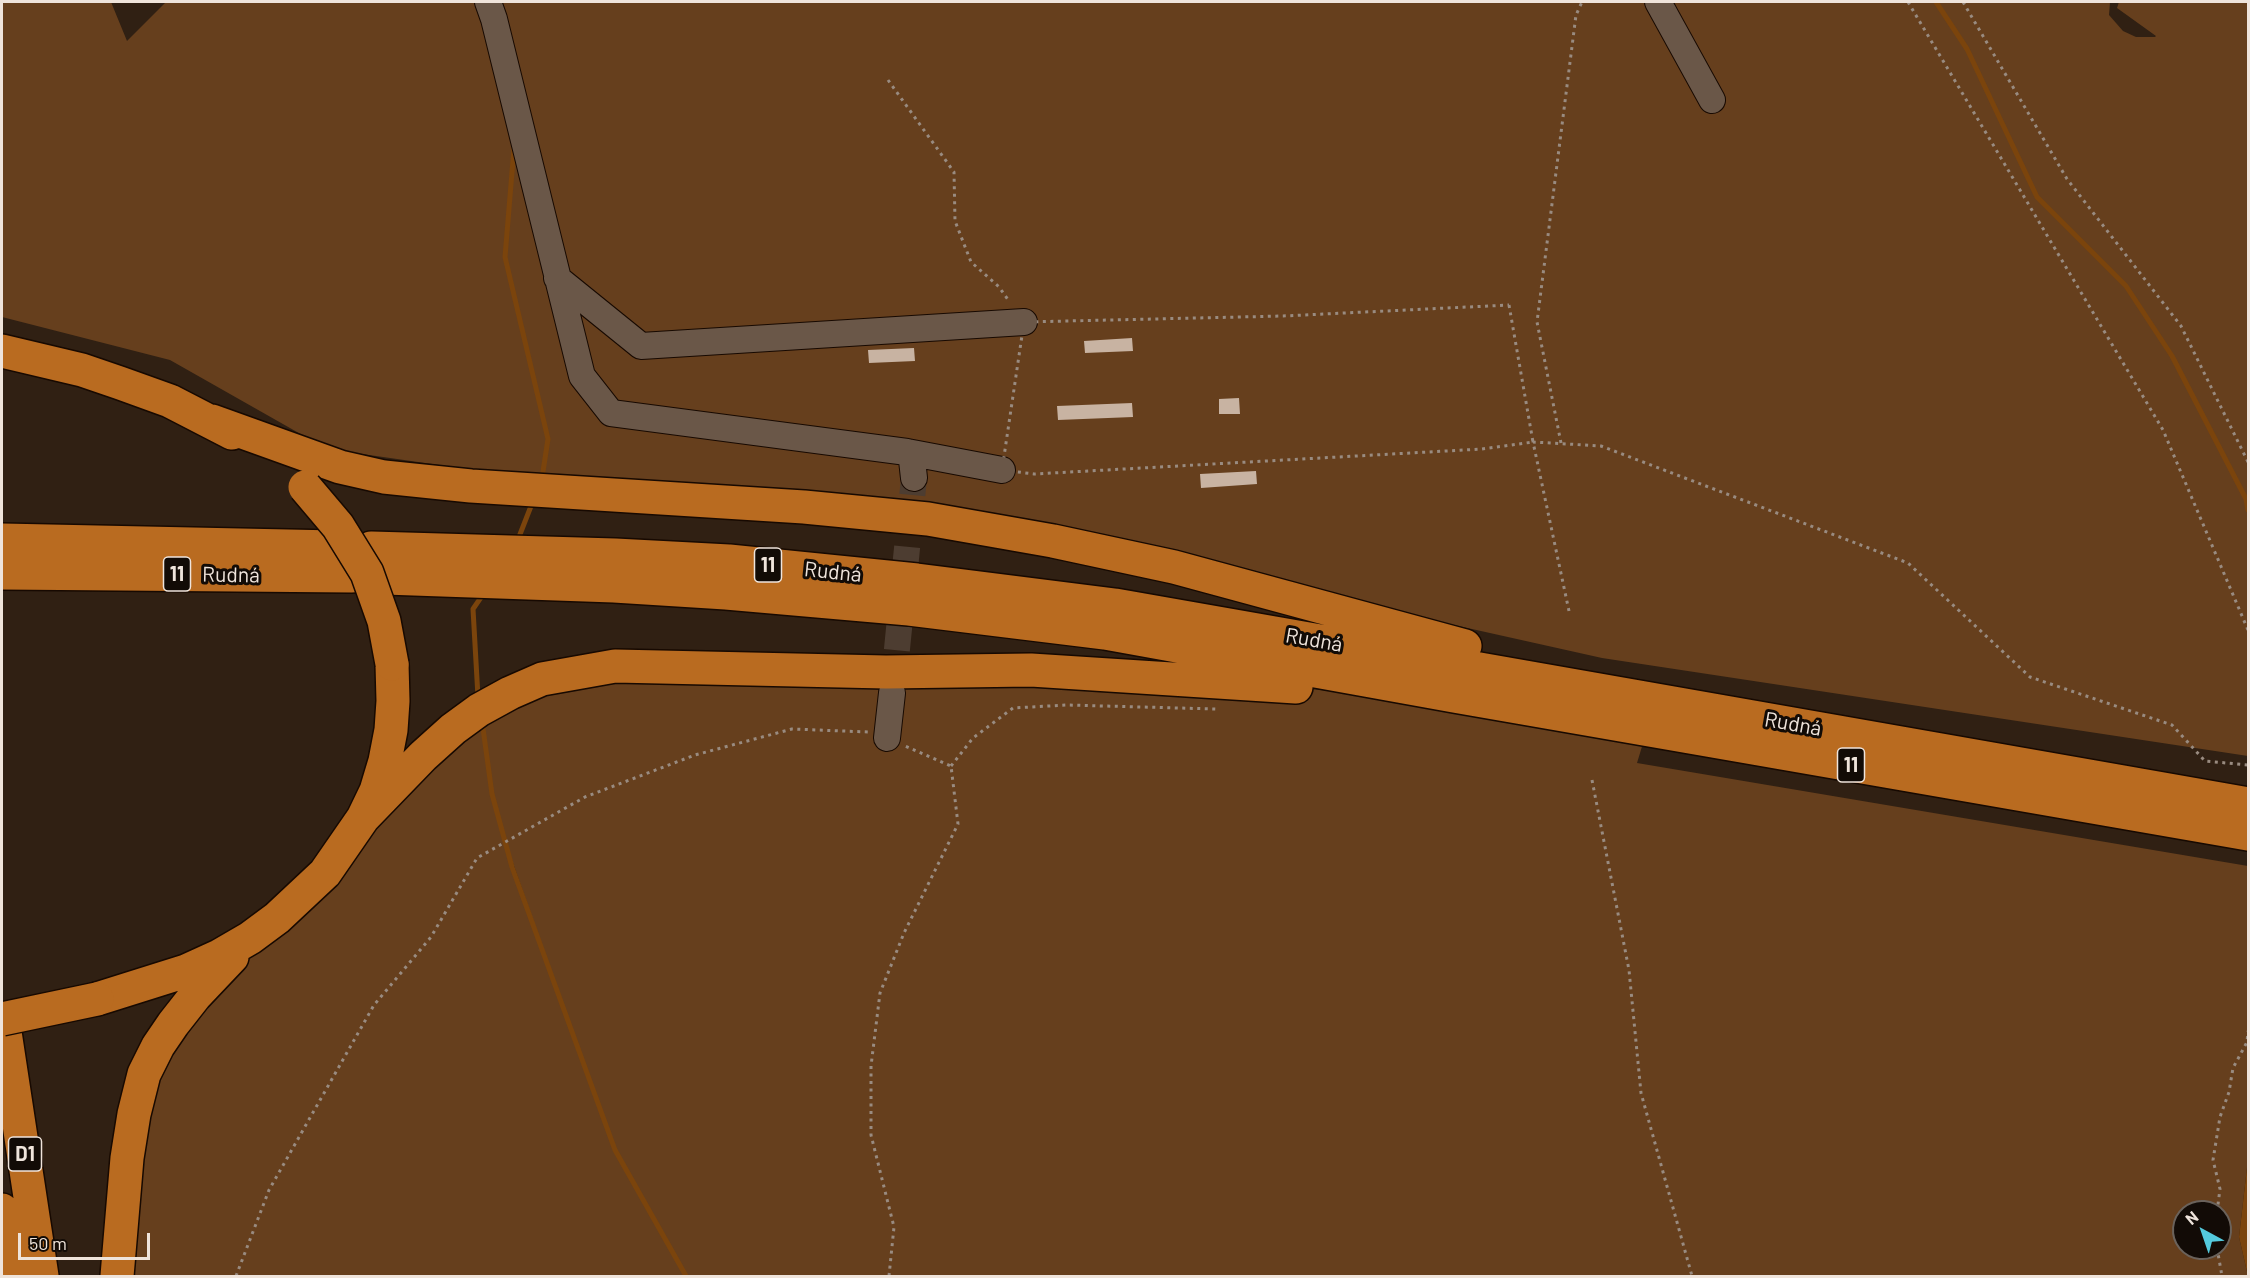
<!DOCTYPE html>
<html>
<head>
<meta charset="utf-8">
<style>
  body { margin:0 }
  #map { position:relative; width:2250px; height:1278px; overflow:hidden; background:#302013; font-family:Barlow,sans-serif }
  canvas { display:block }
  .frame { position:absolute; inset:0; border:3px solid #efe4db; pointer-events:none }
  .north { position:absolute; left:2172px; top:1200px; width:60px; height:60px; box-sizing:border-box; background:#120b06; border:2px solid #6a625b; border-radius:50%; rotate:320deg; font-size:16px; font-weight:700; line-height:24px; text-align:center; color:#efe4db }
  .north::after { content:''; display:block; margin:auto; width:21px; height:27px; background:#54cadd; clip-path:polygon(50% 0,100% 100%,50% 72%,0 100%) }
  .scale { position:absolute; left:18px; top:1233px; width:132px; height:27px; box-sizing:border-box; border:3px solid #efe4db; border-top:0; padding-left:8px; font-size:18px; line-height:21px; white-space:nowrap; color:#efe4db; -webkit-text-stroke:4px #120b06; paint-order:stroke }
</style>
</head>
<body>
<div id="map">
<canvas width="2250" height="1278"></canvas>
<div class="frame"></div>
<div class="north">N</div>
<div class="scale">50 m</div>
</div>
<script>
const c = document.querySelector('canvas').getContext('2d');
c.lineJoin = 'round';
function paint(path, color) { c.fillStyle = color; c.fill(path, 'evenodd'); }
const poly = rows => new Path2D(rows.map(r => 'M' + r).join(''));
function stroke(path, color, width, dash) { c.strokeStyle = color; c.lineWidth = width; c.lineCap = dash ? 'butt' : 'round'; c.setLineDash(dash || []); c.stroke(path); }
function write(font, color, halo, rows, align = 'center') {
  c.font = font + ' Barlow,sans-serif'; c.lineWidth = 6; c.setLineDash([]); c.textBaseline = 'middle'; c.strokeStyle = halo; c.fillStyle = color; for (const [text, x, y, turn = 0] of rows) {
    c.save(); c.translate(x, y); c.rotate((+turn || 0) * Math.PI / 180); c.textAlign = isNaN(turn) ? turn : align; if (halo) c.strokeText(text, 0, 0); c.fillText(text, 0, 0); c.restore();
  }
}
paint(poly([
  [2,2,111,2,127,41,166,2,2110,2,2109,15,2123,31,2136,37,2155,37,2156,36,2117,8,2119,2,2248,2,2248,756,1602,658,907,503,502,474,327,449,170,360,2,317],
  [542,679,1297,687,1647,730,1637,763,2248,866,2248,1159,2239,1237,2248,1276,117,1276,144,1074,363,818],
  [507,849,508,849,578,1047,512,867],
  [2184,1212,2220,1212,2220,1248,2184,1248]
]), '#663f1d');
paint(poly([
  [2248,1159,2248,1276,2239,1237]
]), '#7b440c');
stroke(poly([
  [1936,2,1967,49,2037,197,2126,286,2172,356,2246,499,2248,510],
  [514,148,505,257,548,439,542,478],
  [517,542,533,501],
  [478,697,473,609,484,593],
  [482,721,492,794,512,867,615,1150,686,1276]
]), '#7b440c', 5);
paint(poly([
  [1132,338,1133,351,1085,353,1084,341],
  [914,348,915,361,869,363,868,350],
  [1239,398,1240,414,1219,414,1219,399],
  [1132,403,1133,417,1058,420,1057,406],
  [1256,471,1257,484,1201,488,1200,474]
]), '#c8b3a2');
stroke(poly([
  [893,689,914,478]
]), '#4d3d31', 26, [26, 13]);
const minor = poly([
  [488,2,494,19,582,376,611,413,907,452,1002,470],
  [1658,2,1712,100],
  [557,278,641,346,1024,322],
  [907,452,912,460,914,478],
  [887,738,892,693]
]);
const highway = poly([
  [2,351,82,370,120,383,170,401,232,433],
  [212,421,340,467,384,477,471,486,804,507,928,519,1053,541,1174,567,1465,646],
  [2,540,336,547],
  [371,548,615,555,729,561,917,580,1115,605,2248,804],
  [2,573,352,576],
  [385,578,614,586,726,593,909,609,1105,633,1454,696,2248,834],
  [363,818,423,756,453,729,479,710,510,693,542,679,615,666,886,672,1031,670,1296,687],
  [97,999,186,971,219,956,250,938,277,918,325,873,363,818,376,791,385,761,391,730,393,701,392,664],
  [5,1032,42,1276],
  [2,1210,10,1276],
  [117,1276,127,1158,134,1114,144,1074,158,1046,173,1024,195,996,232,957]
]);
stroke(minor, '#170901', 28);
stroke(highway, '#170901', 36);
stroke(poly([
  [1908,2,2163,430,2248,630],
  [1963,2,2067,179,2181,326,2248,462],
  [888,80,954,172,955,221,971,262,999,287,1009,301],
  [1509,305,1533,442,1482,449,1034,474,1002,470,1024,322,1283,316,1509,305],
  [1561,443,1537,322,1576,15,1582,2],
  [1569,611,1533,442,1601,446,1908,563,2030,677,2172,725,2205,761,2248,765],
  [951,766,973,738,1013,708,1067,705,1216,709],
  [1592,780,1629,970,1641,1093,1692,1276],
  [2217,1212,2220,1189,2213,1160,2220,1117,2229,1092,2233,1068,2247,1042,2248,1031],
  [2217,1248,2222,1276],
  [236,1276,269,1190,374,1005,431,937,477,858,585,797,695,755,792,729,868,732],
  [889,1276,894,1227,871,1135,871,1066,880,993,904,933,958,824,951,766,905,746]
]), '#998b80', 3, [3, 4.5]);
stroke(minor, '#6a5748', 26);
stroke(highway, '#b96b20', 33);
const highwayBridge = poly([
  [305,487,338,526,367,573,384,621,392,664],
  [2,1019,97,999]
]);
stroke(highwayBridge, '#170901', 36, []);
stroke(highwayBridge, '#b96b20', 33);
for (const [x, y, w] of [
  [768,565,27],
  [177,574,27],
  [1851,765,27],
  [25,1154,33]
]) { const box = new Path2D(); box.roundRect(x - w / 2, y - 17, w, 34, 4.5); c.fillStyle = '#120b06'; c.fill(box); stroke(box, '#efe4db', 1.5); }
write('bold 20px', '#efe4db', null, [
  ["11",768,565],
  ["11",177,574],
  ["11",1851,765],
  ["D1",25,1154]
]);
write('21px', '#efe4db', '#120b06', [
  ["Rudná",833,572,6],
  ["Rudná",231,575,1],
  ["Rudná",1314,640,10],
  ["Rudná",1793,724,10]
]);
</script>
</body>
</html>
